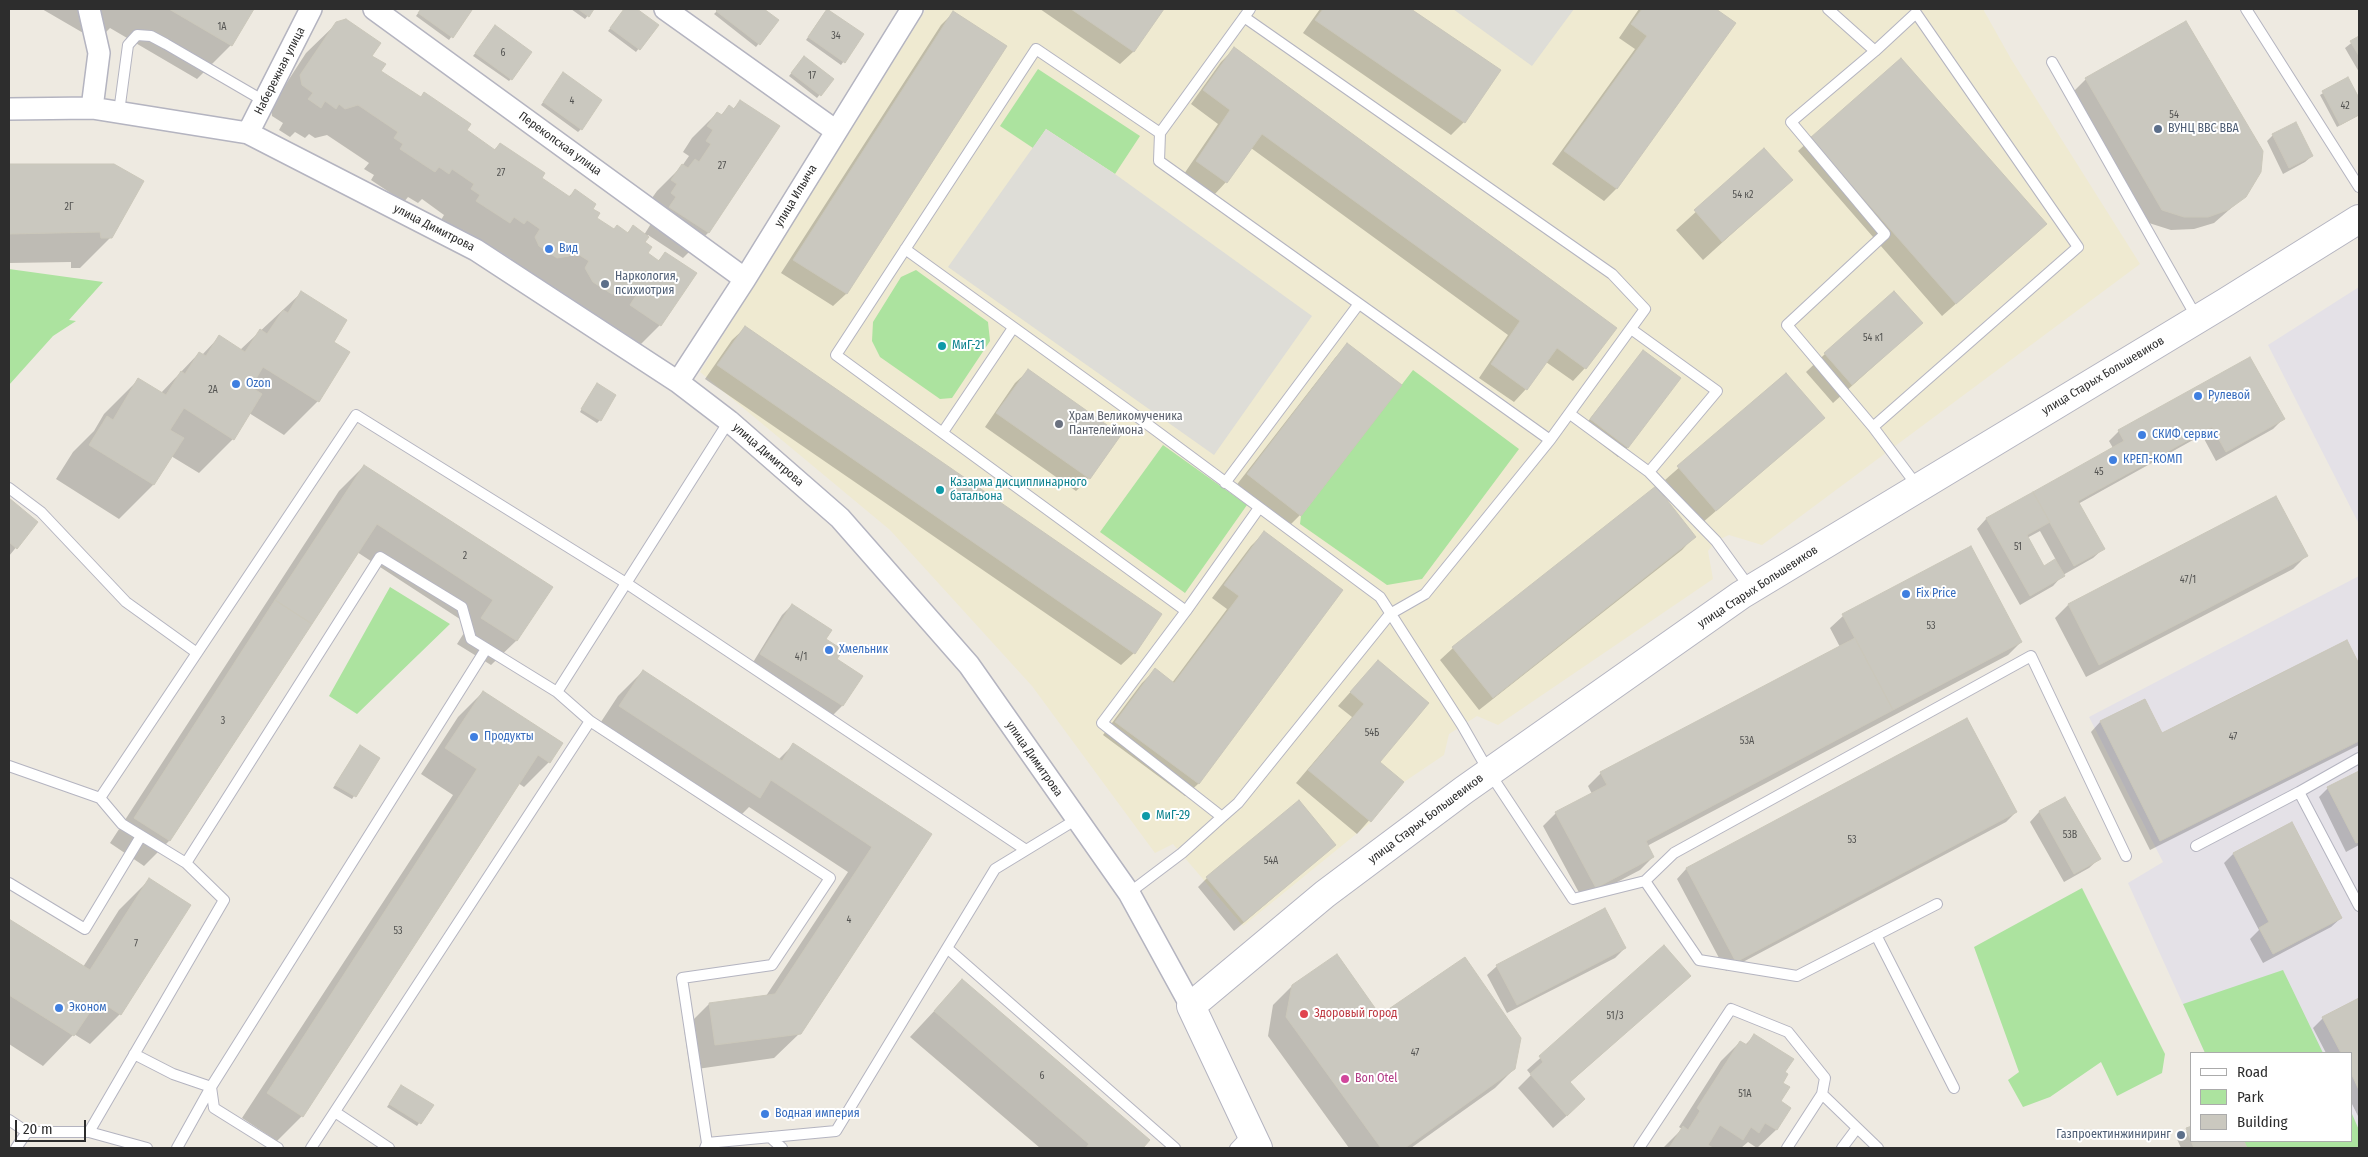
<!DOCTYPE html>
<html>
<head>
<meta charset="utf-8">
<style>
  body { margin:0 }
  #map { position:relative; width:2368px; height:1157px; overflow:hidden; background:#eeeae1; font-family:"Fira Sans Condensed",sans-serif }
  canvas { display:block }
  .frame { position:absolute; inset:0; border:10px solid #2d2d2d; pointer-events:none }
  .legend { position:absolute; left:2190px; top:1052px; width:162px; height:90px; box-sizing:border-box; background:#fff; border:1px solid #ababab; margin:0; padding:6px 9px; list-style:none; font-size:15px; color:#2d2d2d }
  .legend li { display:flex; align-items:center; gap:10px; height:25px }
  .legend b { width:25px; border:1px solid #ababab }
  .scale { position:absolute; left:15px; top:1120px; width:71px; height:22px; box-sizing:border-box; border:2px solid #2d2d2d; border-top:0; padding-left:6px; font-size:15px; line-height:18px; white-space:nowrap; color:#2d2d2d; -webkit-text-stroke:4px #fff; paint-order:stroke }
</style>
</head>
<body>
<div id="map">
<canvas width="2368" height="1157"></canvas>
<div class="frame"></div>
<ul class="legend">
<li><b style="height:6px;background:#fff"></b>Road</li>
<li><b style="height:14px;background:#ace39f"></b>Park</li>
<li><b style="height:14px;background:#cac8bf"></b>Building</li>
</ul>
<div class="scale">20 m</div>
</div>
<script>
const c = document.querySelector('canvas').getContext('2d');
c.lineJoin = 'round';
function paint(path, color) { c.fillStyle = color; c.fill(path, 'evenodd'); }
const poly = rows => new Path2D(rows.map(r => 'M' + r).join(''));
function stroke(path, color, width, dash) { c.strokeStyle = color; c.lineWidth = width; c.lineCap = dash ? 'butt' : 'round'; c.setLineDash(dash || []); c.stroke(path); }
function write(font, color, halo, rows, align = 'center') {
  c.font = font + ' "Fira Sans Condensed",sans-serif'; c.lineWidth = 4; c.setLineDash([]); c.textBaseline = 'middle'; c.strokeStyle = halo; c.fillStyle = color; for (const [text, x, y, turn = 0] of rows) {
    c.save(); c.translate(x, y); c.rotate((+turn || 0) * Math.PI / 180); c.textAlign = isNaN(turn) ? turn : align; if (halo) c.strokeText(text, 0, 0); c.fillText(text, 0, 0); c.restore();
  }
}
paint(poly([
  [2359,287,2359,524,2268,345],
  [2359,576,2359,1148,2352,1141,2352,1053,2205,1053,2128,883,2163,862,2089,717]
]), '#e4e1e7');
paint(poly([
  [926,9,1983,9,2011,59,2140,264,1762,545,1729,535,1716,541,1708,551,1713,579,1498,725,1477,716,1449,734,1444,755,1404,782,1371,822,1243,926,1173,844,1155,853,1032,686,890,530,700,372]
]), '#efead1');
paint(poly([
  [1038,69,1140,136,1115,174,1046,129,1033,148,1000,126],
  [9,269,103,282,69,320,76,321,53,336,9,385],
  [916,270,988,322,990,341,952,398,940,399,880,357,872,341,873,322,901,277],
  [1413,370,1519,449,1422,579,1387,585,1300,524,1301,516],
  [1163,445,1247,505,1185,593,1100,532],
  [390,587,450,624,357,714,329,696],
  [2082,888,2165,1054,2162,1073,2117,1096,2101,1062,2050,1097,2023,1107,2008,1080,2019,1072,1974,947],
  [2283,970,2323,1053,2205,1053,2183,1004],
  [2352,1114,2359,1130,2359,1148,2247,1148,2244,1141,2352,1141]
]), '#ace39f');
paint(poly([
  [1453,9,1574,9,1532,66],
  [1046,129,1115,174,1312,316,1214,455,948,267]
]), '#deddd7');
paint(poly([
  [42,9,252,9,231,45,197,79,110,28,97,41],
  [421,9,468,9,471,10,449,40,416,16],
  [571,9,593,9,585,19],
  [625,9,635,9,657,25,636,52,608,31],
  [719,9,762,9,777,20,756,47,714,14],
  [1040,9,1163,9,1133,52,1120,64],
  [1320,9,1409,9,1499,71,1464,122,1451,135,1303,33],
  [1639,9,1714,9,1734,23,1617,188,1604,201,1552,164,1635,49,1619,38],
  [825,12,863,35,841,65,806,40],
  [953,13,1005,46,846,294,833,306,781,273,941,25],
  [337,23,370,56,379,71,420,98,424,94,465,131,494,150,500,144,540,179,568,197,575,191,591,209,595,218,613,230,626,234,633,227,644,235,652,222,647,205,657,191,682,166,689,156,683,152,692,138,717,113,720,116,729,107,733,109,741,101,778,126,708,233,683,258,648,235,643,243,647,253,658,261,665,253,660,325,630,355,555,299,560,292,543,281,537,286,505,268,511,259,497,250,493,253,451,226,441,220,444,215,422,199,418,203,408,197,404,202,371,180,374,175,364,169,369,163,327,135,315,138,309,134,305,138,295,132,290,137,279,130,283,123,272,116,271,107,306,53],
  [493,30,511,79,509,81,473,56],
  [2359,37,2359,72,2345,48],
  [1234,49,1585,368,1573,381,1546,362,1526,389,1514,402,1479,378,1508,335,1251,148,1226,182,1214,195,1184,174,1218,124,1191,104,1221,62],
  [802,60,832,79,817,98,789,76],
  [561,77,581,129,578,132,541,105],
  [2086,79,2245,196,2214,223,2194,229,2171,230,2149,223,2073,92],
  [2347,79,2359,100,2359,115,2337,127,2320,95],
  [2273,135,2312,156,2305,162,2283,174,2267,141],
  [1811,139,2032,237,1942,316,1798,151],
  [1764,150,1791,180,1703,260,1676,230],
  [114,165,111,237,80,268,71,268,71,262,9,263,9,166],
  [301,293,332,343,318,401,284,435,249,413,233,439,199,473,171,456,153,485,119,519,56,479,73,452,94,431,104,414,138,380,160,394,199,353,202,355,219,337,240,350],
  [1921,323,1833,403,1806,372,1825,354],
  [745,328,1134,653,1121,665,705,379,732,340],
  [1347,345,1300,515,1287,528,1235,487,1335,358],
  [1643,351,1628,447,1618,457,1582,429],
  [2249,358,2283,419,2273,429,2216,461,2202,435,2078,504,2103,549,2093,558,2063,575,2053,586,2020,605,1977,529,1986,519,2113,448,2109,441,2119,431],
  [2040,531,2056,560,2044,567,2027,538],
  [1028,371,1119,435,1089,478,1076,491,985,427,1015,383],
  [1785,374,1810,430,1702,523,1665,480],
  [594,388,600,420,597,423,580,412],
  [364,466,551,588,516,641,491,665,457,644,469,625,357,552,169,841,144,866,110,843,339,491],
  [2275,497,2306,556,2293,569,2086,677,2055,618,2068,605],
  [9,500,37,522,9,556],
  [1264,533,1342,590,1198,784,1185,796,1103,735,1142,683,1155,670,1172,683,1227,609,1212,598,1251,546],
  [1694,537,1682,550,1479,710,1440,660,1453,648],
  [792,605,824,640,835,660,861,676,842,706,833,715,752,664,782,615],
  [1843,616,2021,642,2008,655,1647,846,1653,857,1640,870,1583,900,1543,826,1556,813,1592,794,1588,786,1601,773,1840,647,1830,628],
  [2346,641,2359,667,2359,745,2150,850,2091,732,2100,722,2144,701,2161,734],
  [1378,661,1378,762,1402,783,1357,834,1296,783,1352,717,1338,706],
  [643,671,778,760,793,745,930,835,800,1033,774,1058,690,1070,684,1029,709,1004,766,996,848,872,749,807,734,822,595,731,618,696],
  [483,692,561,744,549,762,524,787,518,783,302,1116,277,1141,242,1118,453,795,421,774,458,717],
  [1966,720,2016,812,2006,822,1726,971,1677,879,1686,869],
  [360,746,379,758,352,799,333,788],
  [2359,772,2359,845,2346,852,2319,797,2328,788],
  [2065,798,2099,859,2089,868,2064,882,2030,822,2039,812],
  [1335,845,1234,931,1198,887,1207,878],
  [2233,854,2341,918,2331,927,2263,963,2250,939,2259,930,2224,863],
  [149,880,120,1014,90,1044,74,1034,43,1066,9,1044,9,920,83,967,119,910],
  [1664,947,1676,988,1569,1083,1571,1112,1553,1128,1518,1088,1531,1075,1527,1070],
  [1625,948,1615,958,1507,1013,1487,975,1497,966],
  [962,981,1148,1140,1141,1148,1040,1148,910,1037],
  [1292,986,1380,1017,1514,1069,1495,1088,1411,1148,1349,1148,1268,1036,1273,1005],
  [2359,1000,2359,1118,2352,1104,2352,1053,2326,1053,2313,1028,2323,1018],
  [1754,1036,1784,1073,1779,1101,1790,1108,1776,1130,1757,1148,1748,1142,1741,1148,1663,1148,1682,1129,1679,1127,1721,1061,1740,1042,1745,1045],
  [399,1089,432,1105,417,1126,387,1107],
  [2192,1127,2192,1141,2243,1141,2246,1148,2181,1148,2177,1139]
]), '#0003');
const building = poly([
  [169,9,254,9,232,46,169,9],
  [421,9,470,9,472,10,453,38,418,13,421,9],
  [578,9,594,9,589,17,578,9],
  [624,9,637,9,659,25,640,50,610,28,624,9],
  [718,9,764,9,779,20,760,45,716,11,718,9],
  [827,9,864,34,845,63,808,37,827,9],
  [1071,9,1164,9,1134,52,1071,9],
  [1323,9,1411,9,1501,70,1465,123,1315,20,1323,9],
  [1642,9,1716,9,1736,23,1617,189,1564,151,1647,36,1631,24,1642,9],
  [953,11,1007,46,847,294,793,260,953,11],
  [346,19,381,43,372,56,386,64,381,71,421,97,424,92,471,124,467,130,495,150,500,143,545,173,542,178,570,197,575,189,596,204,593,209,600,213,597,218,614,229,617,225,628,233,633,225,649,237,645,242,652,247,648,253,659,261,665,252,697,273,661,326,630,305,637,294,628,288,625,293,612,294,593,282,585,268,589,261,573,251,569,256,557,258,539,246,535,237,540,229,527,220,524,224,514,217,510,223,476,201,480,195,471,189,474,184,452,169,449,174,439,167,435,172,400,149,403,144,394,138,398,132,358,105,345,109,339,104,336,109,325,101,321,108,308,99,313,93,302,85,300,75,336,22,346,19],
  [2186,21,2263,151,2261,172,2246,197,2228,210,2208,217,2184,217,2162,210,2085,78,2186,21],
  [495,25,532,52,512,80,475,53,495,25],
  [2359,36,2359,56,2350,41,2359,36],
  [1234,47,1617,328,1586,369,1557,348,1527,390,1491,364,1520,321,1262,134,1227,183,1196,161,1230,110,1203,90,1234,47],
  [804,56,834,79,821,96,791,73,804,56],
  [1901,58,2047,224,1956,304,1810,138,1901,58],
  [563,72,602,100,582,130,543,102,563,72],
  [2348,77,2359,98,2359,115,2340,125,2322,91,2348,77],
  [740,100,780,126,709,233,669,207,676,197,671,193,677,184,671,180,682,164,688,168,695,159,699,162,711,144,706,141,713,130,707,126,717,112,722,115,729,105,734,109,740,100],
  [2296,122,2313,156,2289,168,2272,134,2296,122],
  [1764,148,1793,180,1722,242,1694,210,1764,148],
  [9,164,114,164,144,181,112,238,101,238,100,232,9,234,9,164],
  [301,291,347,320,334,342,350,352,319,402,263,367,251,387,262,394,234,440,184,408,170,430,184,438,154,485,89,445,107,416,113,420,138,378,166,395,181,371,185,374,199,352,206,356,219,335,245,352,260,329,267,334,283,310,288,313,301,291],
  [1894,291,1923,323,1852,385,1824,353,1894,291],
  [745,326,1162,614,1135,654,717,365,745,326],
  [1347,343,1402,385,1301,516,1247,474,1347,343],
  [1643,350,1681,378,1628,448,1590,419,1643,350],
  [2250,357,2285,419,2226,452,2212,427,2078,501,2105,549,2074,566,2033,492,2124,441,2118,430,2250,357],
  [1028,369,1121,435,1090,479,996,413,1028,369],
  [1786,373,1825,418,1716,511,1677,466,1786,373],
  [597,383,616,395,601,421,581,409,597,383],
  [364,465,553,587,517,641,481,618,493,600,377,524,312,624,275,600,364,465],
  [1656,486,1696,537,1493,698,1452,647,1656,486],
  [2033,492,2050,522,2027,535,2044,566,2055,559,2065,576,2030,596,1986,518,2033,492],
  [2276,496,2308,556,2099,665,2068,604,2276,496],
  [9,498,38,522,17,549,9,542,9,498],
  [1264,531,1343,590,1199,784,1115,722,1155,668,1174,683,1239,596,1224,585,1264,531],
  [1971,546,2022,642,1893,710,1842,614,1971,546],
  [275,600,312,624,170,841,134,818,275,600],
  [792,604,832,630,826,639,843,650,837,659,863,676,843,706,760,654,792,604],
  [1855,638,1893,710,1646,841,1654,857,1596,888,1555,812,1607,785,1600,772,1855,638],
  [2347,640,2359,664,2359,741,2160,841,2100,721,2145,699,2162,733,2347,640],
  [1378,660,1429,703,1380,762,1404,782,1371,822,1308,770,1364,704,1350,692,1378,660],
  [643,670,782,761,793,743,932,834,801,1034,715,1045,709,1003,775,994,872,847,771,780,760,798,619,706,643,670],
  [483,691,563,743,550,763,538,755,303,1117,267,1093,477,769,445,748,483,691],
  [1967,718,2017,812,1736,962,1686,868,1967,718],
  [360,745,380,758,356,797,335,785,360,745],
  [2359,771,2359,842,2356,843,2327,787,2359,771],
  [2065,797,2101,859,2074,874,2039,811,2065,797],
  [1299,800,1336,845,1244,922,1206,877,1299,800],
  [2292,822,2342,918,2273,954,2259,928,2269,922,2233,853,2292,822],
  [149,878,191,905,121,1015,98,1000,74,1036,9,995,9,919,90,970,149,878],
  [1605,908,1626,948,1517,1005,1496,965,1605,908],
  [1664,945,1691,976,1570,1082,1585,1099,1567,1116,1530,1074,1543,1062,1539,1056,1664,945],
  [1337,954,1380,1015,1465,957,1521,1038,1515,1069,1405,1148,1381,1148,1286,1017,1292,985,1337,954],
  [962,979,1150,1140,1143,1148,1086,1148,1089,1144,934,1011,962,979],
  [2359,998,2359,1090,2352,1075,2352,1053,2341,1053,2322,1017,2359,998],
  [1754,1034,1794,1059,1785,1072,1788,1074,1783,1083,1790,1087,1781,1101,1791,1108,1777,1130,1765,1123,1759,1133,1751,1127,1743,1140,1720,1125,1708,1145,1713,1148,1669,1148,1683,1126,1688,1130,1700,1111,1697,1108,1740,1041,1747,1045,1754,1034],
  [401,1085,434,1105,421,1124,389,1104,401,1085],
  [2192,1126,2192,1141,2244,1141,2247,1148,2194,1148,2186,1128,2192,1126]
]);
paint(building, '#cac8bf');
stroke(building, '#cac7ba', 1);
const lane = poly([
  [1828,9,1875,51,1791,122,1885,234,1787,325,1873,427,1918,487],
  [2246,9,2359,187],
  [1244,17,1612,274,1645,309,1550,440],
  [2052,62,2197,318],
  [119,112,128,45,137,35,151,36,166,44,264,101],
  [1160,133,1250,9],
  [905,249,1135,415,1380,597,1462,725,1489,772,1573,899,1645,881,1674,853,2031,656,2126,856],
  [1631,329,1717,391,1649,472],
  [1570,414,1649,472,1716,541,1750,588],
  [1873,427,2078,247,1916,13,1875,51],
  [943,432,1013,328],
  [1225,483,1358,305],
  [9,488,41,512,126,602,197,653],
  [1186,611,1259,508],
  [557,692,729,421],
  [9,766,100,798],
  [2299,792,2359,758],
  [2196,846,2299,792,2359,906],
  [186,863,122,824,100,798,356,415,626,583,1026,850],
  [1645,881,1699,960,1797,976,1937,904],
  [9,883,85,929,141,836],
  [1129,893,1182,853,1222,817,1238,803,1390,614,1425,594,1550,440,1159,161,1160,133,1036,49,836,355,1186,611,1102,723,1222,817],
  [1876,935,1954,1088],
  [947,948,1175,1148],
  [134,1054,173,1074,211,1087,177,1148],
  [335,1112,389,1148],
  [9,1120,27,1132],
  [89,1132,147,1148],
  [770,1137,782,1148],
  [16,1148,27,1132,89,1132,224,900,186,863,380,557,462,607,471,639,557,692,590,721],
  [278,1148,214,1108,211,1087,486,649],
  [311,1148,590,721,830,878,772,965,682,978,707,1143],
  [705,1148,707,1143,836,1131,995,869,1077,819],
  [1235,1148,1250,1132],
  [1639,1148,1731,1009,1788,1032,1825,1078,1822,1094,1878,1148],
  [1787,1148,1822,1094],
  [1842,1148,1857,1128]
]);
const street = poly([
  [89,9,99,53,92,108],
  [374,9,745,279],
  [665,9,836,131],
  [9,109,92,108,248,133,476,250,678,382,729,421,840,518,969,665,1129,893,1191,1006],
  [248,133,311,9],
  [678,382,745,279,912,9]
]);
const secondary = poly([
  [1258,1148,1191,1006,1325,894,1464,790,1741,595,2226,302,2359,219]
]);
stroke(lane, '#b4b4c0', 12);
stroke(street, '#b4b4c0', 24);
stroke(secondary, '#b4b4c0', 30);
stroke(lane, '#fff', 10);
stroke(street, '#fff', 21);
stroke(secondary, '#fff', 28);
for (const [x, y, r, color] of [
  [2158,129,5,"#5c6f8a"],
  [549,249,5,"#3f7fe0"],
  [605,284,5,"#5c6f8a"],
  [942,346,5,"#0f9aa8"],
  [236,384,5,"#3f7fe0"],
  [2198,396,5,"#3f7fe0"],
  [1059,424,5,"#6b7280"],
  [2142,435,5,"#3f7fe0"],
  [2113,460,5,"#3f7fe0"],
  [940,490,5,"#0f9aa8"],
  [1906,594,5,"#3f7fe0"],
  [829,650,5,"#3f7fe0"],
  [474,737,5,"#3f7fe0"],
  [1146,816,5,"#0f9aa8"],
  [59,1008,5,"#3f7fe0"],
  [1304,1014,5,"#e0444e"],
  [1345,1079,5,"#d1479c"],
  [765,1114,5,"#3f7fe0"],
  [2181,1135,5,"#5c6f8a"]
]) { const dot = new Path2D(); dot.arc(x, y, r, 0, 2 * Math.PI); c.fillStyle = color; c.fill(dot); stroke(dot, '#fff', 2); }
write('10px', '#545452', null, [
  ["1А",222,27],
  ["34",836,36],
  ["6",503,53],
  ["17",812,76],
  ["4",572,101],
  ["42",2345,106],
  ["54",2174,115],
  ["27",722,166],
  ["27",501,173],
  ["54 к2",1743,195],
  ["2Г",69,207],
  ["54 к1",1873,338],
  ["2А",213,390],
  ["45",2099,472],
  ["51",2018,547],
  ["2",465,556],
  ["47/1",2188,580],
  ["53",1931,626],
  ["4/1",801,657],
  ["3",223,721],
  ["54Б",1372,733],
  ["47",2233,737],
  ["53А",1747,741],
  ["53В",2070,835],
  ["53",1852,840],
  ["54А",1271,861],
  ["4",849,920],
  ["53",398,931],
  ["7",136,944],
  ["51/3",1615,1016],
  ["47",1415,1053],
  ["6",1042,1076],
  ["51А",1745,1094]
]);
write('12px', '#2d2d2d', '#fff', [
  ["Набережная улица",280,71,-63],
  ["Перекопская улица",560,144,36],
  ["улица Ильича",796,196,-59],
  ["улица Димитрова",434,228,27],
  ["улица Старых Большевиков",2103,376,-31],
  ["улица Димитрова",768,455,41],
  ["улица Старых Большевиков",1758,587,-33],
  ["улица Димитрова",1034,759,55],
  ["улица Старых Большевиков",1426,819,-37]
]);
write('12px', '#4e5e75', '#fff', [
  ["ВУНЦ ВВС ВВА",2168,129],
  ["Наркология,",615,277],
  ["психиотрия",615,291],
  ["Газпроектинжиниринг",2171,1135,"right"]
], 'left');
write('12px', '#366cbe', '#fff', [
  ["Вид",559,249],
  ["Ozon",246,384],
  ["Рулевой",2208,396],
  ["СКИФ сервис",2152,435],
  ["КРЕП-КОМП",2123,460],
  ["Fix Price",1916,594],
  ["Хмельник",839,650],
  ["Продукты",484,737],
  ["Эконом",69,1008],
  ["Водная империя",775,1114]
], 'left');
write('12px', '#0d838f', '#fff', [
  ["МиГ-21",952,346],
  ["Казарма дисциплинарного",950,483],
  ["батальона",950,497],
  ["МиГ-29",1156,816]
], 'left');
write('12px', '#5b616d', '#fff', [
  ["Храм Великомученика",1069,417],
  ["Пантелеймона",1069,431]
], 'left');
write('12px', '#be3a42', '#fff', [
  ["Здоровый город",1314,1014]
], 'left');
write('12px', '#b23c85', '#fff', [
  ["Bon Otel",1355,1079]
], 'left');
</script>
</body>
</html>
